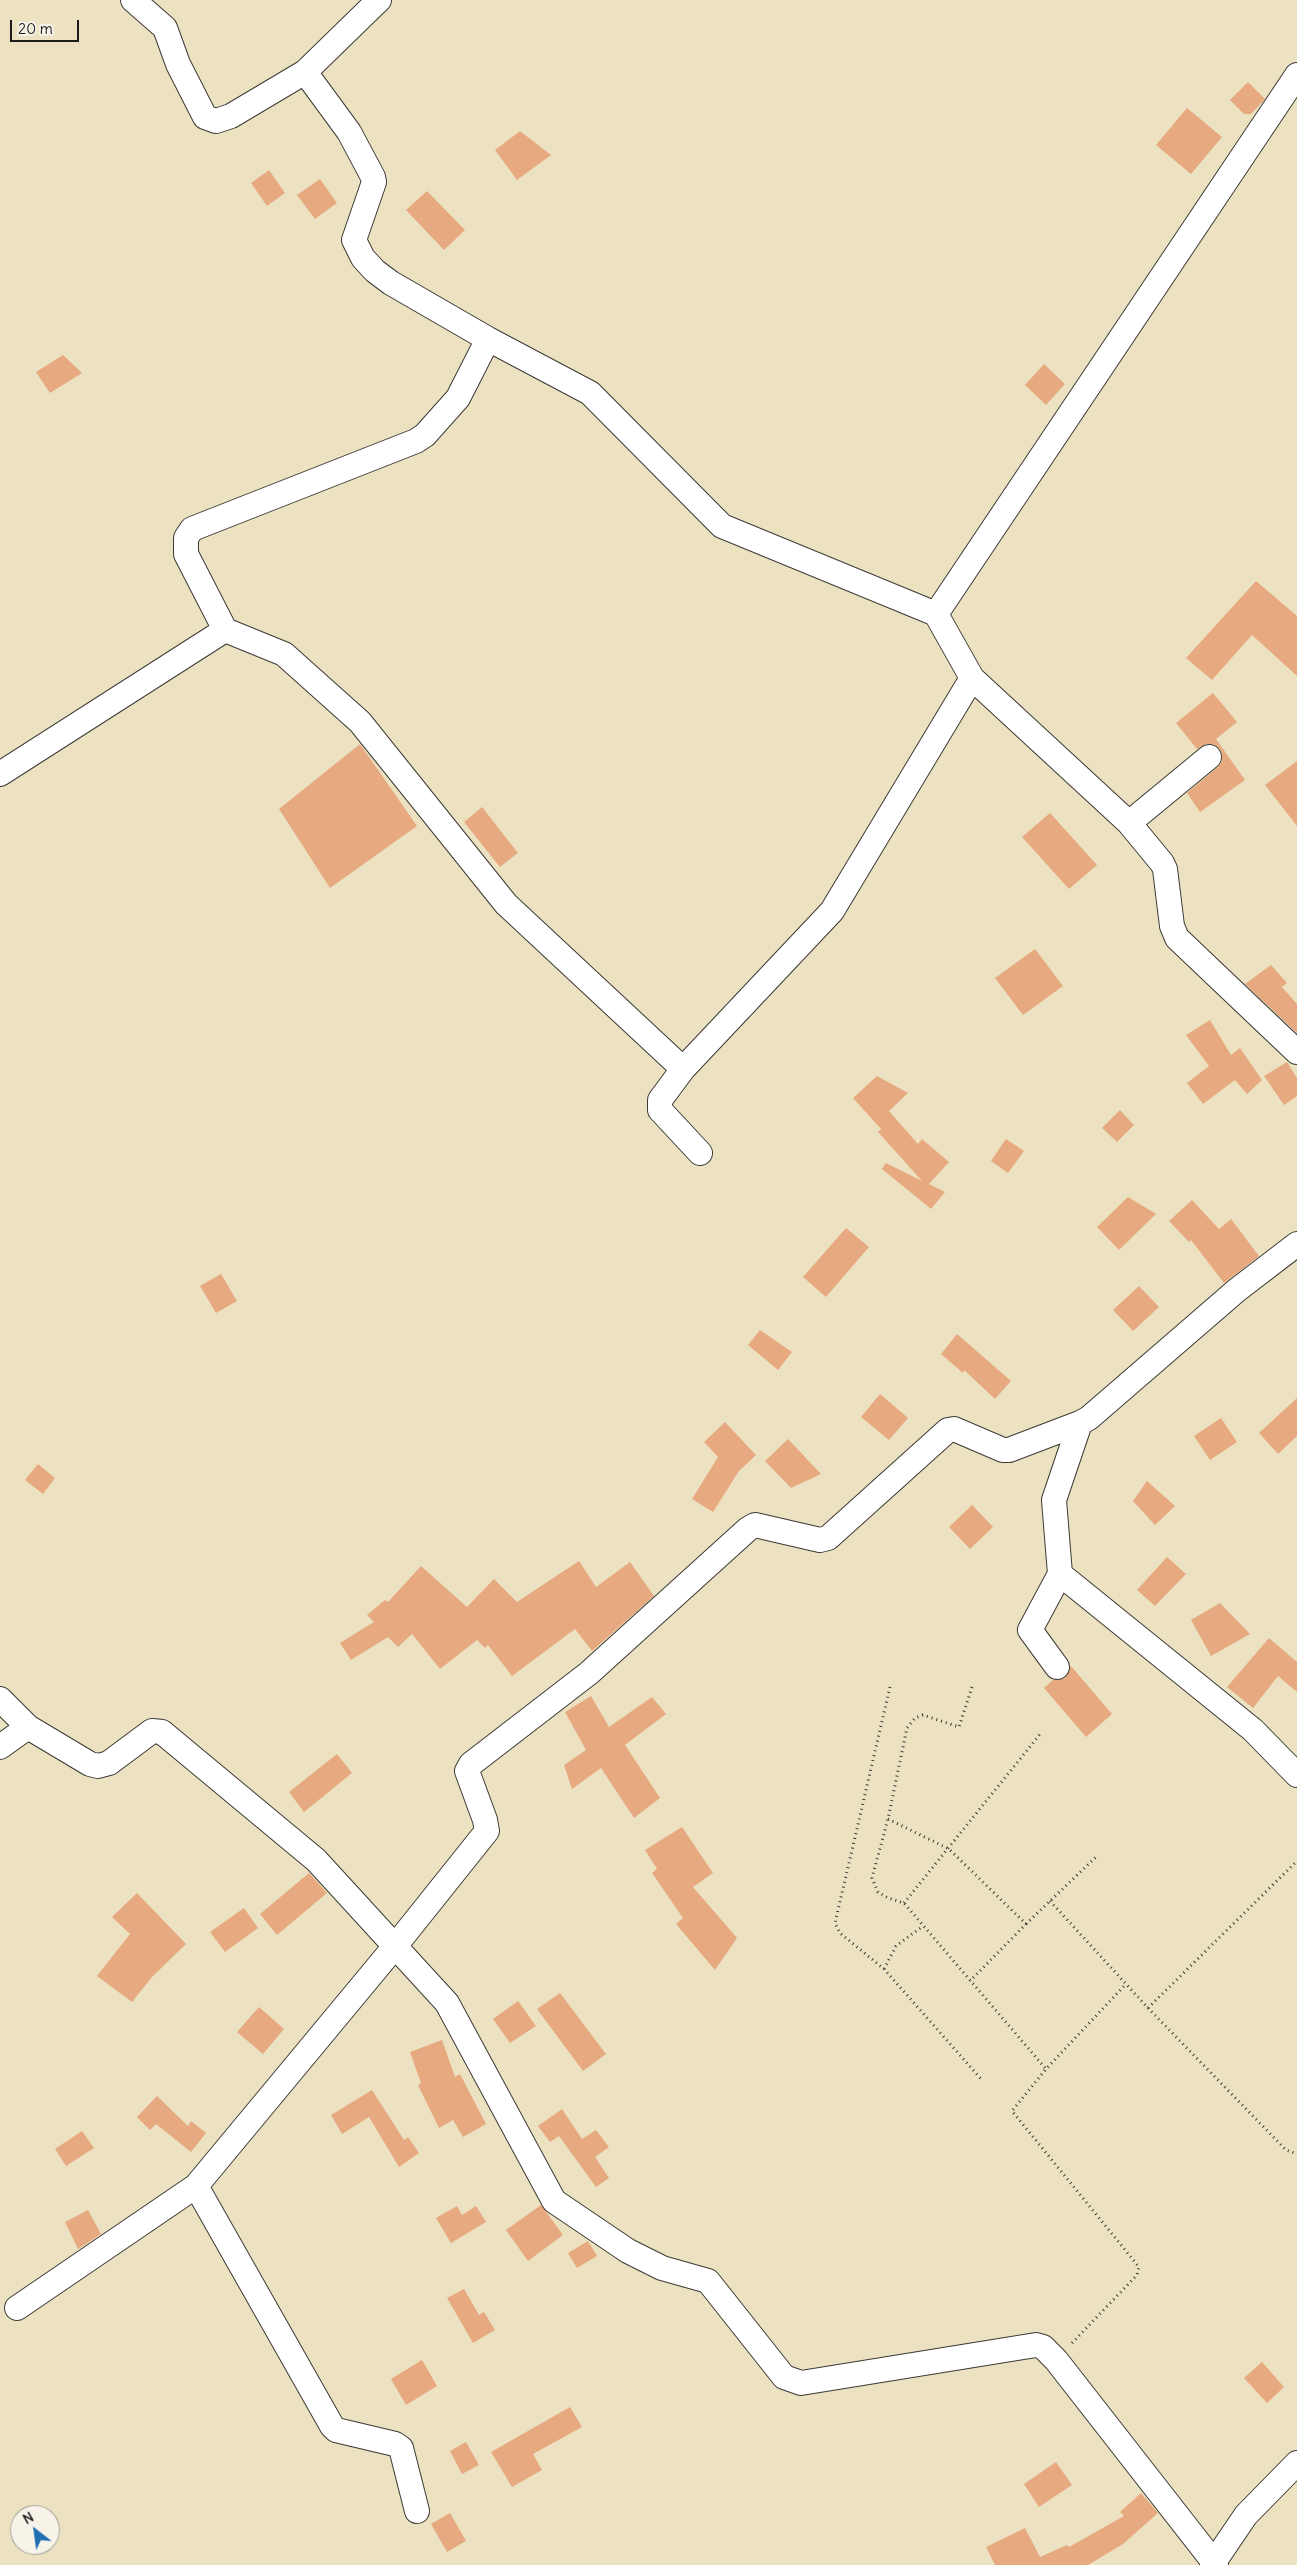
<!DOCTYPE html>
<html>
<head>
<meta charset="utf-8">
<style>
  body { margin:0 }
  #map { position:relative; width:1297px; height:2565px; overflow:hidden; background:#ece2c2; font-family:Delius,sans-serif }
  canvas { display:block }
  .north { position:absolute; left:10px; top:2505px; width:50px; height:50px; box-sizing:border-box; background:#f7f3e8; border:1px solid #9f9d96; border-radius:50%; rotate:330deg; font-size:14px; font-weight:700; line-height:20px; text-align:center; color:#1c1c1c }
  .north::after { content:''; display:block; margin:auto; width:18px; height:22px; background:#1f6fb2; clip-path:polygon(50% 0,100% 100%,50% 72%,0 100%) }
  .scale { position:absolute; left:10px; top:20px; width:69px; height:22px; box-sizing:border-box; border:2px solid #1c1c1c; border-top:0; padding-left:6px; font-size:15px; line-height:18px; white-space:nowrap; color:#1c1c1c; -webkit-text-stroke:4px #f7f3e8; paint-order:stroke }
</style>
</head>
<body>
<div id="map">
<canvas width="1297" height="2565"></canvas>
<div class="north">N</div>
<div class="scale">20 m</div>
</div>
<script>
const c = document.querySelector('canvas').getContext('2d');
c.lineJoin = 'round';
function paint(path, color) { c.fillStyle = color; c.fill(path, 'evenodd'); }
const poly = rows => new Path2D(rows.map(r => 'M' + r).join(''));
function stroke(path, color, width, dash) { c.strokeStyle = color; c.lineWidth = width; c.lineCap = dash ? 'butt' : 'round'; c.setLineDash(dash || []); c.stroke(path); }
paint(poly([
  [1248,82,1265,99,1251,114,1244,114,1230,100],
  [1187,108,1222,137,1191,174,1156,145],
  [520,131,551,155,517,180,495,150],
  [269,170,285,193,267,206,251,183],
  [320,179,337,203,315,219,297,195],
  [427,191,465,230,444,250,406,210],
  [63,355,82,373,50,393,36,372],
  [1044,364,1065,384,1046,405,1025,385],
  [1256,581,1297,616,1297,676,1252,635,1212,680,1186,658],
  [1213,693,1237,722,1216,739,1245,780,1200,812,1187,793,1218,767,1222,761,1222,754,1219,748,1213,744,1206,744,1197,749,1176,723],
  [360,744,417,826,330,888,279,809],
  [1297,761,1297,826,1265,785],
  [482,807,518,853,500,867,464,822],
  [1050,813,1097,865,1069,889,1022,837],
  [1035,949,1063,986,1023,1015,995,978],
  [1271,965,1287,983,1282,987,1297,1004,1297,1033,1245,984],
  [1210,1020,1231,1055,1240,1048,1262,1080,1247,1094,1235,1080,1203,1104,1187,1083,1209,1066,1186,1035],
  [1287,1062,1297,1078,1297,1096,1284,1105,1264,1076],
  [877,1076,908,1093,889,1111,918,1144,922,1139,949,1162,929,1184,945,1192,931,1209,882,1169,886,1163,922,1181,878,1132,881,1129,853,1098],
  [1120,1110,1134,1125,1117,1142,1102,1128],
  [1006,1139,1024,1151,1008,1173,991,1161],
  [1128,1197,1156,1214,1119,1250,1097,1227],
  [1192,1200,1219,1229,1231,1219,1259,1256,1224,1283,1191,1240,1189,1242,1169,1221],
  [846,1228,869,1247,826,1297,803,1277],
  [221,1274,237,1301,216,1313,200,1286],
  [1139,1286,1159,1307,1133,1331,1113,1310],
  [760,1330,792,1352,778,1370,748,1345],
  [957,1334,1011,1381,995,1399,964,1370,963,1373,941,1354],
  [880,1394,908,1418,889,1440,861,1417],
  [1297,1398,1297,1436,1278,1454,1259,1433],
  [1221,1418,1237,1442,1210,1460,1194,1436],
  [725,1422,756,1455,739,1471,713,1512,692,1499,718,1457,704,1442],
  [788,1439,821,1474,791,1488,765,1461],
  [38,1464,55,1478,43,1494,25,1480],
  [1147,1481,1175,1506,1155,1525,1133,1501],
  [972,1505,993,1527,970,1549,949,1527],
  [1167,1557,1186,1574,1155,1606,1137,1590],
  [579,1561,596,1587,630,1562,654,1596,592,1651,575,1629,512,1676,488,1645,485,1648,477,1640,440,1669,412,1634,398,1647,388,1637,351,1660,340,1643,374,1622,367,1615,385,1600,388,1602,421,1566,467,1607,494,1579,517,1602],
  [1220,1603,1250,1634,1211,1656,1191,1620],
  [1269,1638,1297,1662,1297,1692,1278,1676,1253,1708,1227,1687],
  [1071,1666,1112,1714,1086,1737,1044,1688,1053,1680,1065,1678],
  [591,1696,609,1727,652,1697,666,1714,625,1745,660,1798,634,1818,601,1768,572,1789,564,1765,586,1750,565,1712],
  [337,1754,352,1773,304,1812,289,1792],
  [682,1827,713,1873,693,1887,737,1938,715,1970,676,1924,683,1918,652,1873,657,1869,645,1850],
  [309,1873,327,1893,277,1935,260,1914],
  [137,1893,186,1944,152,1977,132,2002,97,1976,130,1934,112,1917],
  [244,1908,258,1928,225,1952,210,1932],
  [560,1993,606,2054,583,2071,537,2009],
  [518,2001,536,2026,510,2043,493,2019],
  [259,2007,284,2029,263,2054,237,2032],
  [442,2040,455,2077,460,2074,486,2124,463,2137,453,2120,439,2128,418,2085,421,2083,410,2052],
  [372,2090,404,2140,408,2137,419,2153,399,2167,369,2117,342,2134,331,2115],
  [157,2096,188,2126,191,2121,206,2133,191,2152,156,2124,150,2130,137,2117],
  [562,2109,582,2139,596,2130,609,2147,595,2157,609,2178,596,2187,559,2136,550,2142,538,2126],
  [82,2131,94,2148,66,2166,55,2149],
  [541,2205,563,2235,528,2261,506,2230],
  [457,2206,462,2215,476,2206,486,2222,451,2243,436,2218],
  [88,2210,101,2234,78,2249,65,2222],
  [588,2241,597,2256,577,2268,568,2253],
  [464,2289,479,2315,484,2312,495,2330,473,2343,447,2298],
  [422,2360,437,2386,406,2405,391,2379],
  [1262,2362,1284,2387,1267,2403,1244,2378],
  [570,2407,582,2427,533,2454,542,2470,512,2487,491,2452],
  [466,2442,479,2465,462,2474,450,2451],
  [1056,2462,1072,2485,1039,2507,1024,2484],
  [1141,2493,1158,2513,1123,2544,1088,2565,995,2565,986,2547,1025,2528,1040,2557,1067,2545,1069,2547,1124,2516,1120,2512],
  [450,2513,466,2541,447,2552,431,2524]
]), '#e7a97f');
const minor = poly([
  [133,0,165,28,178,64,205,117,216,121,231,116,305,72,379,0],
  [305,72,349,132,373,177,374,182,354,240,363,258,375,271,391,283,488,339,590,393,722,526,936,614,972,678,1129,823,1162,863,1165,869,1172,926,1177,938,1297,1052],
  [488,339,458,398,425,435,416,441,192,529,186,538,186,554,225,630,284,654,360,722,506,904,683,1069],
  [936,614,1297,75],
  [0,774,225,630],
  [1129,823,1209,757],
  [700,1153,660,1110,660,1100,683,1069,832,911,972,678],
  [1060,1574,1253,1730,1297,1775],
  [1057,1667,1030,1630,1060,1574,1054,1500,1080,1423],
  [0,1699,28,1727,90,1764,98,1766,109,1763,152,1731,162,1732,316,1860,447,2003,554,2201,628,2251,662,2268,708,2281,784,2377,801,2383,1036,2345,1043,2347,1056,2360,1216,2565],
  [0,1747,28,1727],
  [196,2186,332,2426,336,2430,395,2444,401,2448,417,2511],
  [17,2308,196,2186,396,1945,487,1831,485,1820,467,1771,471,1764,589,1673,748,1529,755,1525,820,1540,828,1538,948,1430,954,1429,1003,1450,1009,1450,1080,1423,1089,1418,1237,1290,1297,1244],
  [1212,2565,1246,2515,1297,2463]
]);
stroke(minor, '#3b3a35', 26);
stroke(poly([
  [890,1687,835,1923,840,1933,884,1969,982,2080],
  [972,1687,959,1727,923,1715,915,1718,907,1728,888,1819,872,1878,878,1892,888,1898,904,1903,1046,2069],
  [888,1819,949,1849,1026,1924,970,1981],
  [1050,1901,1148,2008,1286,2150,1297,2154],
  [904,1903,1041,1733],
  [1026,1924,1096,1857],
  [884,1969,896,1946,923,1926],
  [1148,2008,1297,1861],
  [1072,2343,1137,2275,1139,2267,1012,2111,1046,2069,1126,1984]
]), '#3b3a35', 3, [1, 4]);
stroke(minor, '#fff', 24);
</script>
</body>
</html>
